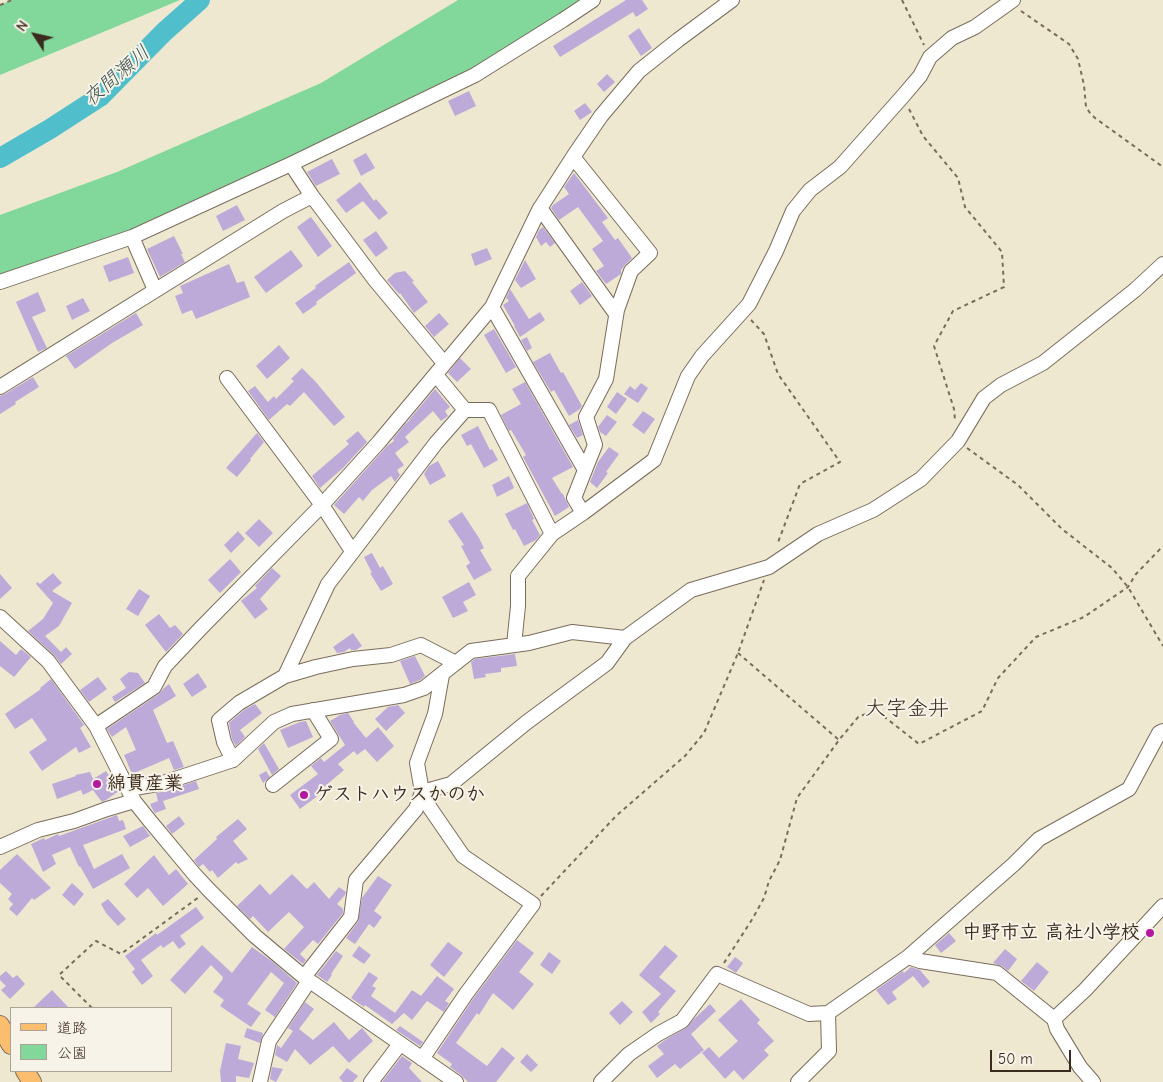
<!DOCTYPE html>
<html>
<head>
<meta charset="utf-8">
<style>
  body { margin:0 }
  #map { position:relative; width:1163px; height:1082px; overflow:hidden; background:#eee8d0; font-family:"Comic Neue","Klee One",sans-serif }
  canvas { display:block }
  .legend { position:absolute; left:10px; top:1007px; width:162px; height:65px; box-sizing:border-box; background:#f7f3e8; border:1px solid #aca397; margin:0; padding:6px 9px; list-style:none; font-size:15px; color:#3b2a1e }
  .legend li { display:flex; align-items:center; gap:10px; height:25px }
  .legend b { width:25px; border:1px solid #aca397 }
  .north { position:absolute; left:10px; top:10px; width:50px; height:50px; -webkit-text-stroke:4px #f7f3e8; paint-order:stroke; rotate:305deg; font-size:14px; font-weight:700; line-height:20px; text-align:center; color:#3b2a1e }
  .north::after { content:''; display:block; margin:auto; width:18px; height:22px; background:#3b2a1e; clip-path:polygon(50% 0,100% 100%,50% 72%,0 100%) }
  .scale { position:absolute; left:990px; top:1050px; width:81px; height:22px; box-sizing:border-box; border:2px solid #3b2a1e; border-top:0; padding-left:6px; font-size:15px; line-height:18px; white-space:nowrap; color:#3b2a1e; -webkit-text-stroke:4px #f7f3e8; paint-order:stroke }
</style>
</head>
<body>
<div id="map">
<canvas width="1163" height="1082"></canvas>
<ul class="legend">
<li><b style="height:6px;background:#fbbe6e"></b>道路</li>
<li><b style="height:14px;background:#82d79b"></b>公園</li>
</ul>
<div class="north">N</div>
<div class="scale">50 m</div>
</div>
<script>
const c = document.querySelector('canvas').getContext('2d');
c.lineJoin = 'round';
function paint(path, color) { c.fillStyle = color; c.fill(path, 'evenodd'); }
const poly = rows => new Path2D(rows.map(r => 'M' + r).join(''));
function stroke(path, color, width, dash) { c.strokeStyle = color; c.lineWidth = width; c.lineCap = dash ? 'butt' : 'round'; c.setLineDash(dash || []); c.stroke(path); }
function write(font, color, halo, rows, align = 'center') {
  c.font = font + ' "Comic Neue","Klee One",sans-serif'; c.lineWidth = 4; c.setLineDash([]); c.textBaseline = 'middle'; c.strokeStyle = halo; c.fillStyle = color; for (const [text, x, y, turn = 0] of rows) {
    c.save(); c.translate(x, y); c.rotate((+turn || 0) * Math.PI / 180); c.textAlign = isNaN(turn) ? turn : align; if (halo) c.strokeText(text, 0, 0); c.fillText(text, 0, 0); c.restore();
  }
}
paint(poly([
  [12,0,180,0,0,75,0,5],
  [458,0,593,0,475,75,291,164,54,264,0,282,0,215,117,172,321,83]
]), '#82d79b');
stroke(poly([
  [0,158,50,129,101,96,164,32,200,0]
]), '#51becc', 20);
paint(poly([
  [626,0,642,0,648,9,636,17,633,12,560,57,553,46],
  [639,28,652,48,641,56,628,36],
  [607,74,615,82,604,92,597,84],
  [469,91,476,106,455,116,448,101],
  [585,103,592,112,580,120,574,111],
  [366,153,375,168,361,176,353,160],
  [332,159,340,174,316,186,307,172],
  [574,173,608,218,602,222,615,240,618,238,632,258,625,265,621,270,621,274,606,284,596,271,604,266,592,249,603,241,578,207,559,220,551,208,553,205,569,194,564,187],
  [360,182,374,201,376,199,388,213,379,220,363,201,346,213,336,200],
  [237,205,245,220,223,231,216,216],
  [311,217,332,246,318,257,297,227],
  [543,227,555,243,550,247,546,242,541,246,536,237,539,230],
  [376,231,388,248,376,257,363,240],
  [174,236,183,254,181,254,185,262,160,277,147,249],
  [487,248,492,259,475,266,471,254],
  [291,250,303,266,266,293,254,277],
  [128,257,134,273,109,282,103,266],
  [525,260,536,279,521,288,515,280],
  [349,262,356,273,316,302,317,304,303,314,295,303,316,288,315,286],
  [229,264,237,283,244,281,250,297,196,319,192,310,182,314,175,296,183,293,180,286],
  [405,271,414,281,412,282,428,302,414,313,400,293,399,294,387,280,395,273],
  [582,282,592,296,580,305,570,291],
  [510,289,529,319,540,312,545,320,520,337,514,326,515,326,503,305,509,301,506,298],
  [38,292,46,311,32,317,47,348,38,352,16,302],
  [83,298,90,311,72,320,66,306],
  [136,313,143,325,112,343,75,369,66,356],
  [439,313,449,324,434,337,425,326],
  [494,329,516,367,506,373,484,335],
  [527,337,532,348,527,351,521,340],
  [279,345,290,358,267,379,256,366],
  [550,353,561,373,563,372,582,406,580,409,569,416,554,390,551,392,533,362],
  [460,358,471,369,457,382,448,373],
  [302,368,315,381,345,417,334,426,304,392,290,406,287,404,269,420,248,391,255,386,268,402,274,396,276,399,294,381,291,379],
  [33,377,39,387,15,402,16,404,0,414,0,396,5,394],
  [525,382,573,467,552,478,562,494,563,494,569,507,555,516,523,457,526,455,511,430,509,431,501,415,521,404,512,389],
  [641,383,648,388,638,403,624,394,630,386,635,390],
  [435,389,450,407,445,411,448,416,441,421,433,411,405,437,409,442,395,453,404,465,397,470,400,475,395,482,391,476,372,490,363,501,359,497,344,514,334,505,387,446,394,441,393,439,405,424,410,420,409,420],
  [617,392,627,399,616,414,607,407],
  [643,411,655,419,644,434,632,425],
  [607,415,617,422,606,436,600,432,598,427],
  [578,420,583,435,577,438,569,425],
  [478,426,490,450,492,449,498,460,484,468,471,444,467,446,461,435],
  [358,431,367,442,343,468,320,488,312,476,349,444,346,441],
  [257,433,264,442,250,459,251,460,237,477,226,468],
  [609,447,619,454,606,472,608,473,597,488,590,482,598,462],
  [438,461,446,476,430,485,424,474,429,466],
  [509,476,514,488,497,497,492,485],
  [527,503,534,519,532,520,540,535,536,540,524,546,515,529,513,530,505,514],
  [462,512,479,538,484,548,480,550,492,570,474,580,466,566,470,563,461,546,464,545,448,521],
  [259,519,273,533,259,547,245,533],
  [238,531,245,539,231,553,224,545],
  [372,553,380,568,383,566,393,584,381,591,370,573,372,573,364,557],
  [230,559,241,572,220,593,208,580],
  [272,568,281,576,260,599,268,609,255,619,241,601,257,588,255,586],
  [53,573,62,583,52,591,72,603,59,626,45,636,61,652,66,647,72,654,61,664,54,655,28,631,43,619,53,603,36,584,37,582,40,584],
  [0,574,12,588,0,599],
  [469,582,476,595,463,602,468,611,453,618,442,597],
  [139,589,150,596,138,616,126,609],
  [159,614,170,628,175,625,183,634,166,652,145,625],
  [353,633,362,646,356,650,351,650,350,648,344,652,337,653,333,647],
  [0,641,16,655,21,649,31,657,14,677,0,666],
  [515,654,517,666,501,668,501,672,485,674,486,677,474,679,471,662,475,659],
  [415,656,425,676,420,680,410,684,400,661],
  [129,672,138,673,145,683,115,702,112,697,126,688,120,679],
  [198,673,207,687,192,697,183,684],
  [98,677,107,689,89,702,80,690],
  [51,679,84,725,80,728,91,747,79,753,76,747,42,771,29,752,47,740,32,718,15,729,5,714,41,689,40,688],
  [169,684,176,696,153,710,167,743,173,741,184,767,174,770,169,758,132,774,124,755,136,750,126,727,112,737,107,729,159,694,164,688],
  [255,704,262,713,240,730,245,737,236,746,232,739,229,723,244,710],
  [398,705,405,713,386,731,375,719,388,707],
  [348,713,354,722,353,722,366,738,378,727,394,746,377,762,365,749,357,755,354,751,338,764,344,770,317,793,319,795,300,809,290,795,318,774,311,766,321,758,324,762,345,745,330,721,340,715],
  [306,721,313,737,288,748,280,730,300,722],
  [264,743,279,769,272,775,258,749],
  [106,771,119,791,106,800,102,802,93,790,83,795,81,790,57,799,52,784,76,776,75,775,90,772,93,779],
  [266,771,270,777,263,783,259,775],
  [196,781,199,789,163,801,166,809,155,813,153,810,150,804,158,801,156,793,166,791],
  [117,815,119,821,123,820,126,829,83,845,94,869,122,854,130,868,93,889,80,866,79,867,70,847,52,855,56,864,43,872,31,844,44,838,45,840,58,834,59,836],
  [179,816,185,824,172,834,166,826],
  [238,819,247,829,233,841,248,859,238,864,236,862,218,878,212,870,210,872,203,864,199,867,194,860,217,839,216,837],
  [143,826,150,836,130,847,123,836],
  [17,854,51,888,34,900,32,898,17,916,9,909,13,904,8,899,12,894,0,883,0,870],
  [154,855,169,875,176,869,188,884,163,906,148,888,137,898,124,884],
  [292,874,307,889,314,882,329,899,339,887,346,892,345,895,337,904,343,909,343,913,318,944,313,940,300,954,306,960,303,964,284,949,304,927,289,912,268,932,253,916,250,919,237,906,260,884,270,895],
  [378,876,392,885,374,911,382,917,374,928,369,924,355,944,346,938,358,922,362,898],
  [72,883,84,894,74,906,62,895],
  [108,899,126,919,118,926,106,913,101,904],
  [196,907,204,918,180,936,186,944,179,949,173,941,163,948,161,945,141,960,153,976,142,985,132,972,135,969,125,956,156,933,157,935],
  [949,933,956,941,941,953,935,945],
  [517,940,534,953,519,972,534,984,513,1010,493,993,479,1015,477,1013,456,1043,487,1066,502,1047,515,1058,496,1082,468,1082,461,1075,450,1067,452,1064,437,1053,473,999],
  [448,942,463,953,444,977,430,965],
  [202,945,232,973,252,947,273,962,297,983,275,1017,265,1010,284,983,271,972,247,1004,261,1013,251,1027,220,1006,224,1000,213,992,223,979,222,979,223,977,211,965,185,994,170,980],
  [665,945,678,956,659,977,676,991,658,1012,660,1014,651,1023,642,1012,661,994,639,975],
  [359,946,371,955,364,964,352,956],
  [1005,949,1017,959,1008,971,1002,966,993,963],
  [336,951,343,956,331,974,332,975,327,982,317,975],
  [549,952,561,961,552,974,540,965],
  [735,957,743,963,736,973,727,967],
  [1037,962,1049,972,1034,991,1021,981],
  [911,967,920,970,930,982,923,988,913,976,892,992,897,999,888,1005,876,990,903,971,904,973],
  [6,971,13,978,17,975,25,984,10,999,1,990,6,986,0,980,0,976],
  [369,972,378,978,372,986,376,988,371,996,395,1013,412,990,421,996,437,976,454,989,445,1001,449,1003,444,1012,427,1001,412,1020,404,1013,392,1024,365,1005,364,1007,351,998],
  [52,990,69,1008,33,1008],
  [741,999,760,1020,757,1023,774,1041,764,1050,769,1055,743,1080,734,1070,725,1079,702,1053,709,1047,719,1058,738,1041,718,1020],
  [622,1001,633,1012,620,1025,609,1013],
  [305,1002,314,1009,299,1029,313,1040,334,1022,349,1040,362,1028,373,1041,349,1063,333,1046,310,1065,295,1049,287,1062,275,1055,277,1045,281,1048,293,1031,288,1028],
  [710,1004,716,1011,691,1034,704,1050,680,1069,675,1064,657,1078,648,1066,664,1054,657,1046,665,1040,686,1028,694,1019],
  [400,1026,423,1042,420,1046,396,1030],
  [247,1028,263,1033,260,1043,244,1037],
  [226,1043,241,1046,238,1059,254,1063,249,1078,236,1076,236,1082,221,1082,220,1071],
  [527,1054,538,1065,531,1072,520,1062],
  [402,1056,412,1063,409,1068,422,1082,382,1082],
  [272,1067,283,1069,276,1082,270,1079],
  [347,1068,358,1076,353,1082,343,1082,339,1078]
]), '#beaad8');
const minor = poly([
  [573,157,650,253,631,271,617,310,606,379,586,417,595,445,585,470],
  [291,164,312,196,375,280,444,363],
  [540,208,616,314],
  [132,237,155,290],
  [0,282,132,237,291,164,475,75,563,20,593,0],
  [492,307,585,470,574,498,583,513],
  [436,375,465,410],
  [227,378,322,505,352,551],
  [0,387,283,211,312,196],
  [0,617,48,661,96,726,134,801,150,821,195,875,209,890,255,936,304,977,456,1082],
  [514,645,518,606,518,576,552,534,583,513,654,460,688,376,702,356,749,304,776,251,793,211,810,190,840,167,903,96,920,76,930,57,952,38,975,27,1013,0],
  [285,676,328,584,436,443,465,410,489,410,552,534],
  [96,726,154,687,165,666,201,628,322,505,379,442,492,307,539,210,573,157,601,116,639,71,678,40,732,0],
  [233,760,224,742,219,720,239,703,285,676,316,667,353,659,391,655,421,645,456,663],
  [273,785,331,739,313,710],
  [129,789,163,783,233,760,274,722,292,714,404,695,424,688,471,651,529,643,572,632,625,638],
  [0,847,38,830,74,821,107,809,134,801],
  [908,957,920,961,997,973,1054,1019,1057,1029,1080,1067,1093,1082],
  [304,977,351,917,356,880,416,809,422,792,451,784,527,722,607,663,625,638,691,590,769,567,818,534,873,510,921,479,958,441,984,398,1001,385,1043,363,1135,290,1163,264],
  [1054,1019,1085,990,1163,906],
  [422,1059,466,994,533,904,463,856,430,808,422,792,417,763,435,714,442,675],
  [260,1082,269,1041,309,981],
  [371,1082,400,1044],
  [601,1082,629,1054,658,1034,682,1021,717,974,809,1014,828,1013],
  [798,1082,829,1051,828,1013,908,957,1014,864,1039,839,1129,789,1159,733,1163,731]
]);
const major = poly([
  [0,1025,11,1045],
  [25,1071,32,1082]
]);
stroke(minor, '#7a6c5c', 16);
stroke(major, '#7a6c5c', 20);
stroke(poly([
  [902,0,924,45],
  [0,5,12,0],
  [1021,11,1069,44,1078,59,1084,85,1086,107,1090,113,1095,118,1163,167],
  [909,109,923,136,958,178,965,207,1002,252,1004,287,953,311,934,346,954,409,955,420],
  [751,320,764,334,778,374,840,462,800,484,777,545],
  [967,448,1018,485,1062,529,1112,568,1128,587,1163,646],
  [738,653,839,740],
  [541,896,616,816,685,756,704,733,738,653,764,580],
  [724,963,753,918,764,898,769,881,780,860,797,798,839,740,859,716,877,711,919,744,982,711,998,678,1036,637,1084,617,1128,587,1136,574,1163,546],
  [92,1008,59,975,96,941,121,954,199,897]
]), '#7a6c5c', 2, [4, 4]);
stroke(minor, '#fff', 14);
stroke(major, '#fbbe6e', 18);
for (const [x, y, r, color] of [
  [97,784,5,"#b5179e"],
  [304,795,5,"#b5179e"],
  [1150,933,5,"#b5179e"]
]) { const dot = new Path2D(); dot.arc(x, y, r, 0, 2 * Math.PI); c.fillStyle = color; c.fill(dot); stroke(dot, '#f7f3e8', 2); }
write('bold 19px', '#3b2a1e', '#f7f3e8', [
  ["綿貫産業",107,784],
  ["ゲストハウスかのか",314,795],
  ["中野市立 高社小学校",1140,933,"right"]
], 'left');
write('italic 20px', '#425652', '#f7f3e8', [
  ["夜間瀬川",117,76,-41]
]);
write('21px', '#3b2a1e', '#f7f3e8', [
  ["大字金井",907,709]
]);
</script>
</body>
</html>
